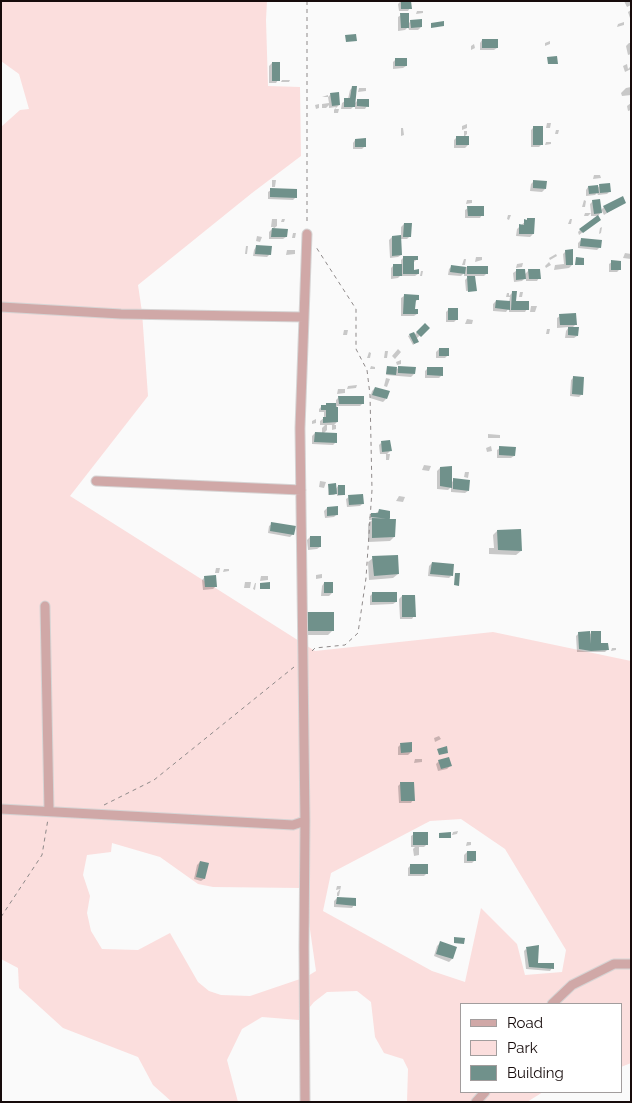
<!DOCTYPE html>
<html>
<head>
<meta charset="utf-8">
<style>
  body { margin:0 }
  #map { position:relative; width:632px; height:1103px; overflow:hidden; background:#fafafa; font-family:Raleway,sans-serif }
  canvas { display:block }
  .frame { position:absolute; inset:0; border:2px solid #160b0b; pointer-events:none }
  .legend { position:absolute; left:460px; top:1003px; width:162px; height:90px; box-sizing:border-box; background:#fff; border:1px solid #a29d9d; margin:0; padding:6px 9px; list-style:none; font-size:15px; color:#160b0b }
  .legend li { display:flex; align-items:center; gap:10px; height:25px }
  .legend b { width:25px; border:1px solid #a29d9d }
</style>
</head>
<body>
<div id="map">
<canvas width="632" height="1103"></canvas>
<div class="frame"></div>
<ul class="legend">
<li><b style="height:6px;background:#d0a8a7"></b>Road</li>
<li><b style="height:14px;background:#fbdedd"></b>Park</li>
<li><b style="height:14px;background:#70918b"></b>Building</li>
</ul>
</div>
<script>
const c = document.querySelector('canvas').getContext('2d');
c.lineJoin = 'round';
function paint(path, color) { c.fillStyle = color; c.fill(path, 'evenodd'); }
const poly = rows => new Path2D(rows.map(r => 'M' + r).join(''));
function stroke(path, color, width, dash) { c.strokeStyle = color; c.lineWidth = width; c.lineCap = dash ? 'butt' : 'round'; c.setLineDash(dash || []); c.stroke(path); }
paint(poly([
  [1,1,267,1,266,20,268,86,300,87,301,156,252,193,138,285,142,312,148,396,70,496,315,651,493,632,631,661,631,1063,621,1067,621,1004,461,1004,461,1092,543,1092,527,1102,407,1102,408,1069,403,1059,384,1053,375,1037,371,1002,357,991,327,992,314,1002,299,1020,262,1017,242,1029,227,1060,238,1102,172,1102,153,1085,138,1057,63,1028,19,988,18,968,1,959,1,127,20,110,29,109,19,74,1,61],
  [461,819,505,849,566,950,562,972,525,975,517,944,481,908,465,982,432,971,323,911,331,873,430,821],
  [112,843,160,857,198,884,213,887,300,888,305,895,316,971,306,977,250,996,221,995,209,991,198,982,170,933,138,950,102,949,91,931,87,913,90,896,83,875,87,855,111,852]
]), '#fbdedd');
paint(poly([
  [401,1,410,1,410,8,408,11,399,11,398,4],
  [624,1,631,1,631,5,627,7],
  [631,10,631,21,628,12],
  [417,11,423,11,423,13,416,14],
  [401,15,408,24,411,21,421,27,418,30,409,30,408,27,405,30,398,31,398,17],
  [624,22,624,25,617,27,618,24],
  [482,40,497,48,494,50,480,50,480,43],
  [550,41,550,44,545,46,545,43],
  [629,43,631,43,631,54,628,55,626,46],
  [474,44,475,48,471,50,471,46],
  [396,59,406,66,403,68,393,69,393,62],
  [272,63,278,80,276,83,269,83,269,66],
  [627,64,628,69,631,66,631,70,631,69,625,72,623,66],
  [282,80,290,80,289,82,281,82],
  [353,87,354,104,358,100,367,106,365,109,355,109,355,105,351,109,341,109,342,103,348,99,350,90],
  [631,87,631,95,622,96,621,93,626,88],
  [359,88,366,88,366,91,358,92],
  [331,94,339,105,335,109,339,109,338,113,334,113,334,110,336,107,329,108,329,105,326,108,322,108,322,104,329,103,328,97,322,97,328,95,328,97],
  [631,103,631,110,628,111,627,106],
  [319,104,319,108,316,109,315,105],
  [547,123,551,123,550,128,546,128],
  [467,124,467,128,462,130,462,126],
  [534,127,542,144,539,147,531,147,531,130],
  [401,128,403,128,404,135,401,136],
  [556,130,559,130,558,134,555,134],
  [464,131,467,131,467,134,464,137,468,145,465,148,454,148,454,140,457,137,464,137],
  [355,140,365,146,362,149,353,149,353,143],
  [546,142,551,142,551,144,545,145],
  [594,175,600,175,601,178,593,179],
  [272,180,276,180,275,187,272,187],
  [534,181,545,189,542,192,530,191,531,184],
  [600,186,610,191,607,194,598,195,597,193,595,195,586,196,586,190,588,187,597,188],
  [271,190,296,197,293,200,268,199,268,192],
  [467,200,472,200,472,203,466,204],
  [584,200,586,201,585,207,582,207],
  [593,201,600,211,604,207,625,202,604,215,602,211,598,216,591,216,591,213,588,216,584,216,585,213,591,213,590,204],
  [468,208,482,215,480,218,465,218,465,210],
  [508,215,511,215,509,220,507,219],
  [272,219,277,219,277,226,273,229,286,237,283,239,269,239,269,232,274,227,271,227],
  [282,219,285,219,284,222,281,222],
  [528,219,533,234,530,237,516,236,517,229],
  [570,219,572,219,571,224,568,224],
  [596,222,579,235,578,232,580,230],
  [404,224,410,236,407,239,400,239,401,255,398,257,390,258,389,240,392,237,401,237,401,227],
  [602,227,601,233,599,234,600,228],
  [293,233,296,233,295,238,292,238],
  [257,236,262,237,260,242,256,241],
  [581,240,600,247,597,250,578,248,578,243],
  [246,246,248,246,247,254,245,254],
  [256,247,270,254,267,257,253,256,254,250],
  [287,250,295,250,295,254,286,255],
  [566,251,572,265,569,268,554,270,555,265,564,264,563,254],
  [625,253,631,254,631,259,623,258],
  [556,254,557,256,550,260,549,258],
  [404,257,417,259,414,262,413,271,418,274,415,276,400,276,398,278,391,279,391,268,393,266,401,265,401,260],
  [476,257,482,257,482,260,475,262],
  [464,259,466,259,465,265,462,265],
  [549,262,551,265,546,268,545,266],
  [612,262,620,269,617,272,609,272,609,264],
  [523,263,522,267,516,268,517,264],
  [452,266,467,267,487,273,484,276,474,276,475,290,466,291,465,280,469,276,464,276,464,273,461,276,448,275,449,269],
  [529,270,539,278,537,281,526,281,526,277,522,281,514,282,513,273,516,271,524,275],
  [421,271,423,271,422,276,420,276],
  [520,292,523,292,522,297,519,297],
  [507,293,509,293,509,296,512,293,515,302,527,309,525,312,509,312,509,308,506,312,493,311,493,304,496,301,509,302,510,297,506,297],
  [404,296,418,299,415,302,414,310,417,314,414,316,401,316,401,298],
  [531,306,537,306,535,312,530,312],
  [449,309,457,319,454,322,446,322,446,312],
  [560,316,576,324,572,328,577,336,574,338,565,338,566,331,569,327,557,328,557,318],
  [467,319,473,320,472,324,465,324],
  [425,325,428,328,416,339,417,342,413,345,408,336,413,333,414,335],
  [547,329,550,329,549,334,546,334],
  [344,330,348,330,347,335,343,335],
  [398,349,401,352,395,359,392,356],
  [439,349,448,355,445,358,436,358,436,352],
  [385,351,388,351,387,358,384,358],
  [369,352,371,353,370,358,367,358],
  [401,360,401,364,397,365,396,362],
  [371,366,375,367,375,369,370,369],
  [388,367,397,369,399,367,414,374,411,377,386,375],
  [428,368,442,375,439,378,425,378,425,371],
  [574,377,582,394,579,397,570,396,571,380],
  [386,378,390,379,387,387,384,386],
  [357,385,356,388,347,389,348,386],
  [375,388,386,399,383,402,370,398,372,391],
  [338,389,345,389,345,393,337,394],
  [339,397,363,403,360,406,337,406,337,422,334,425,336,425,336,429,332,430,332,425,327,425,327,430,324,433,336,442,333,445,312,444,312,436,315,433,322,433,322,428,325,425,320,425,320,421,324,418,324,412,319,412,319,409,322,406,336,404,336,400],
  [316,419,316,423,312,424,312,421],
  [488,434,500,435,500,438,488,438],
  [381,443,390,451,387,454,390,454,389,460,386,460,386,454,380,454,379,445],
  [491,446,492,451,487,452,486,448],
  [500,448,514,456,511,458,497,458,497,450],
  [424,465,431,466,429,471,422,470],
  [440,468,451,483,454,480,468,491,465,493,451,492,451,487,448,490,437,489,437,471],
  [465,472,469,472,468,478,464,477],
  [320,481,326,482,324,488,319,487],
  [329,485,335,490,338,486,344,495,337,496,337,492,334,495,328,495],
  [399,496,405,497,403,502,396,501],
  [349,497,363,503,360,506,347,507,346,499],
  [327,508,337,514,334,517,325,518,324,511],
  [379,511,388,518,394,537,390,541,368,542,368,524,372,520,369,520,369,517],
  [272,524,293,534,290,537,268,533,269,526],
  [497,531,521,551,516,555,489,554,489,548,494,548,493,535],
  [310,537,320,547,317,549,308,550,307,540],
  [373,558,398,574,393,578,369,580,368,562],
  [432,563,451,576,449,578,428,576,429,566],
  [216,568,220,568,219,573,215,573],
  [224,569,229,569,229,571,223,572],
  [322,574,322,578,316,579,316,575],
  [261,576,268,576,268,580,260,581],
  [205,577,216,586,213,589,203,590,202,580],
  [245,582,251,582,250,588,244,588],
  [255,583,256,583,255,590,253,589],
  [324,583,332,593,329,596,321,596,322,586],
  [373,593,396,602,393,604,370,605,370,596],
  [402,596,414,616,412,619,400,619,399,599],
  [302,618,333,630,328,635,302,635],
  [592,632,600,644,607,650,605,652,577,652,576,636,579,633,589,635],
  [612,648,616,648,616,650,611,651],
  [439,736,441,739,435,742,434,738],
  [400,745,411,752,408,755,398,755,398,747],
  [415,759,422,759,422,762,414,763],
  [439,761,450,766,447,769,438,771,436,764],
  [401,783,413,800,411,803,399,803,398,786],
  [458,831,457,834,452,835,453,832],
  [414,834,427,844,424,847,419,847,419,855,414,856,413,849,415,847,411,847,411,836],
  [467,842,471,842,471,845,466,846],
  [467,852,475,860,472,863,464,863,464,855],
  [200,862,204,879,201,881,194,879,197,865],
  [411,865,427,873,424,876,408,876,408,868],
  [337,886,341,886,339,896,337,896,337,893,340,889,336,890],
  [337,898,354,905,352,908,334,907,334,901],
  [440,943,456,948,452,959,449,962,434,956,437,946],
  [526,949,536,964,552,968,550,971,526,969,524,951]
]), '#0003');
paint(poly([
  [401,1,411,1,412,9,401,9],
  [400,13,409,13,409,28,401,28],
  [422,19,422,27,411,28,410,20],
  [444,21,444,26,431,28,431,23],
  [356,34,357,41,346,42,345,35],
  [482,39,498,39,498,48,482,48],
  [557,56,558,64,548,64,547,57],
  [395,58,407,58,407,66,395,66],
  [272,62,280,62,280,81,272,81],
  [352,86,357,86,355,107,344,107,344,98,350,98],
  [339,92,340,105,332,106,330,93],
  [357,99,369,99,369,107,357,106],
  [533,126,543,126,543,145,533,145],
  [456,136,469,136,469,145,456,145],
  [366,138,366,147,355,147,355,139],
  [533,180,547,181,546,189,533,188],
  [610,183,611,192,600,193,599,184],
  [598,185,599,193,589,194,588,186],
  [270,188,297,189,297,198,270,197],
  [623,196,626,203,607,213,603,206],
  [600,199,602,213,594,214,592,200],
  [467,206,484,206,484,216,468,216],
  [598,215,601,220,583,233,579,229],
  [527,218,535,218,534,234,519,234,519,224,524,225,524,219,527,220],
  [404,223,412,223,411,237,403,237],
  [272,228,288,229,287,237,271,237],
  [401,235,402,255,392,256,392,236],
  [581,238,602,240,601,248,580,246],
  [256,245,272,246,271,255,255,254],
  [573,249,573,265,566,265,565,250],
  [403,256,418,256,418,260,414,260,414,270,419,269,419,274,403,274],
  [576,257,584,258,584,265,575,265],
  [611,260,621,261,621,270,611,270],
  [393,264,402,264,402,276,393,276],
  [451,265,466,267,465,274,450,272],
  [467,266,488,266,488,274,467,274],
  [516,269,525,269,526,279,516,280],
  [528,269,540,269,541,279,529,279],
  [467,276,475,276,477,291,468,292],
  [512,291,517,291,516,301,529,301,529,310,511,310],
  [404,294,419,295,419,300,416,300,415,309,418,309,418,314,403,314],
  [496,300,510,301,510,310,495,308],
  [448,308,458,308,458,320,448,320],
  [576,313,577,325,560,325,559,314],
  [425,323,430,328,421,337,416,332],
  [568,327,579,327,578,336,568,335],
  [414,332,419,342,414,344,409,334],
  [439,348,449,348,449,356,439,356],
  [387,366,397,367,396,375,386,374],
  [398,366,416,367,415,374,398,373],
  [427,367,443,367,443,376,427,375],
  [573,376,584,377,583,395,572,394],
  [375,387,390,391,387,399,372,395],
  [338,396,364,396,364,404,339,404],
  [326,403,336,403,336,407,338,407,338,422,323,423,323,417,326,417,326,410,321,410,321,405,326,405],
  [315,432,337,433,337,443,314,442],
  [390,440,392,451,382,452,381,441],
  [499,446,516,447,515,456,499,455],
  [452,466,452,488,440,486,440,467],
  [453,478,470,480,469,491,453,489],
  [336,483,337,494,329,495,328,484],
  [338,485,345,485,345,495,338,495],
  [363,494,364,504,349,505,348,495],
  [338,506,338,515,327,516,327,507],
  [379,509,390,511,390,519,371,517,371,513,378,513],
  [372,518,396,519,395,537,372,538],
  [271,522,296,526,294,535,270,531],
  [521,529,522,551,498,550,497,530],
  [310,536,321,536,321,547,310,547],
  [398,555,399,574,374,576,372,556],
  [432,562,454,564,453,576,430,574],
  [455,573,460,573,459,586,454,585],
  [216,575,217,587,205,587,204,576],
  [270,582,270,589,260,589,260,583],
  [324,582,333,582,333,593,324,593],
  [372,592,397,592,397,602,372,602],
  [402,595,415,595,416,617,402,617],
  [306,612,334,612,334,631,306,631],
  [590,631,591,644,591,631,601,631,601,643,608,643,609,650,591,651,579,649,578,632],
  [412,742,412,752,401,753,400,743],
  [447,746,448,753,439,755,437,749],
  [449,757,452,766,441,769,438,760],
  [400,782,414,782,415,801,401,801],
  [413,832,428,832,428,845,413,845],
  [451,832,451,838,439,838,439,833],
  [467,851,476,851,476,861,467,861],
  [200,861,209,863,205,879,196,877],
  [410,864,428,864,428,874,410,874],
  [337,897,356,898,356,906,336,904],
  [454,937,465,938,464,944,454,943],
  [440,941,457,947,453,959,436,954],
  [539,945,538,963,554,963,554,969,529,967,526,947]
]), '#70918b');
const minor = poly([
  [1,307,121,314,304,317],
  [96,481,301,490],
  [45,606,49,811],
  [1,809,293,825,305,821,300,428,307,234],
  [305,821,304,947,305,1102],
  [552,1004,572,985,614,964,631,964],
  [476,1102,485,1092]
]);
stroke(minor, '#d6d4d4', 11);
stroke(poly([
  [307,1,307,225],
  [312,651,315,648,345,645,358,633,366,578,372,490,370,395,367,370,356,349,356,309,316,247],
  [104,805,154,780,294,667],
  [1,917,42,855,48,819]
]), '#8e8989', 1, [4, 4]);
stroke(minor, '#d0a8a7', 9);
</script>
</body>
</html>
